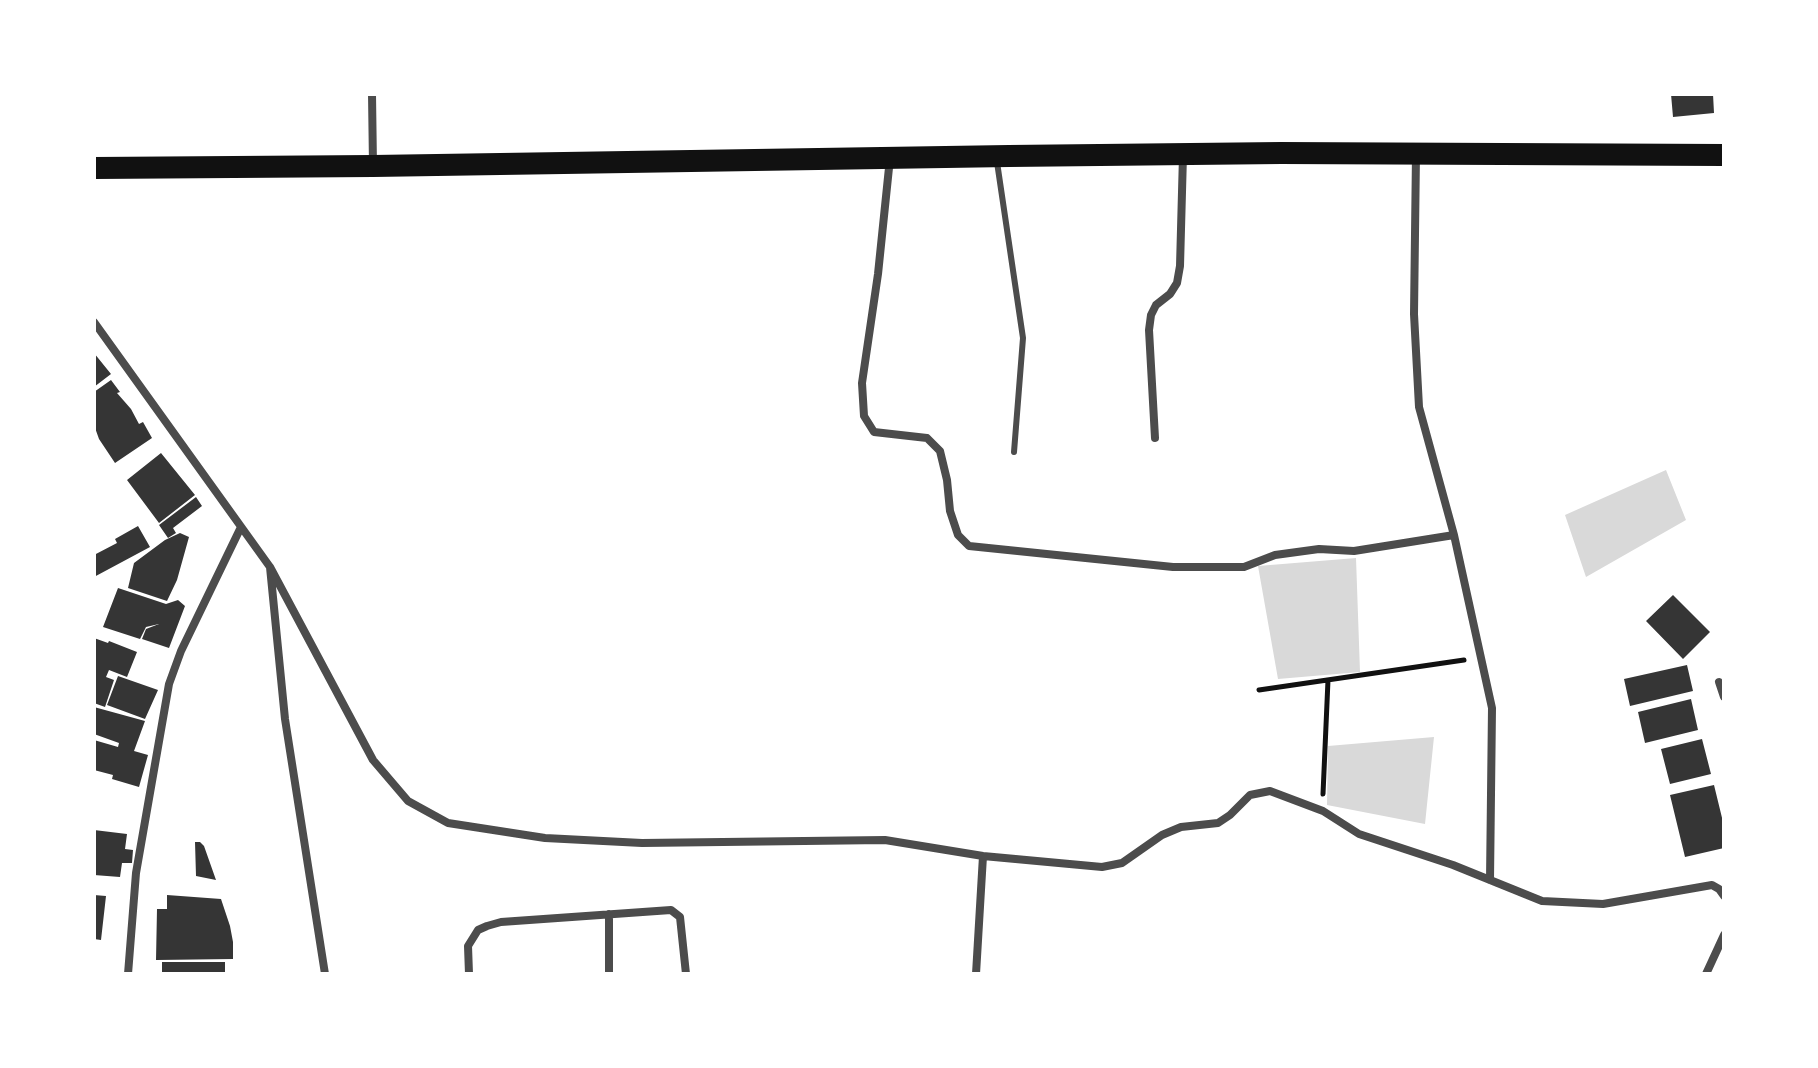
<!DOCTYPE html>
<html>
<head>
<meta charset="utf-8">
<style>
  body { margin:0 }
  #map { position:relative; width:1818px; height:1068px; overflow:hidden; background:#fff; font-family:"Public Sans",sans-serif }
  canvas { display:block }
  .frame { position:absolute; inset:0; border:96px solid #fff; pointer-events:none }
</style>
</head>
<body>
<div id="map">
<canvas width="1818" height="1068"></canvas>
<div class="frame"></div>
</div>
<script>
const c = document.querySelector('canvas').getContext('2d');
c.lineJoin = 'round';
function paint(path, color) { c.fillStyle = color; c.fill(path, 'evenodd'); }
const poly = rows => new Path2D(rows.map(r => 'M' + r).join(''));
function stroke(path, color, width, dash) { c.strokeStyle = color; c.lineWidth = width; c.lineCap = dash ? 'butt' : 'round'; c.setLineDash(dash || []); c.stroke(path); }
paint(poly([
  [1666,470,1686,520,1586,577,1565,515],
  [1356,558,1360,672,1278,679,1258,566],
  [1434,737,1425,824,1327,805,1328,746]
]), '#d9d9d9');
paint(poly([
  [1671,94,1713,94,1714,113,1673,117],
  [94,353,111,374,94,387],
  [111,380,120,392,117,393,131,409,139,424,143,422,152,438,115,463,99,439,94,425,94,392],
  [161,453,195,495,159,523,127,480],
  [196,497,202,506,173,528,176,533,168,538,159,525],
  [138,526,150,547,94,577,94,555,117,543,115,539],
  [180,533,189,537,177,580,167,601,128,588,134,563,165,540],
  [118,588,166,604,178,600,185,606,169,648,142,639,146,629,159,624,146,627,140,639,103,627],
  [1673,595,1710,632,1683,659,1646,621],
  [94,638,108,643,109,641,137,652,127,677,109,670,106,677,114,680,105,707,94,703],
  [1687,665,1693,691,1630,706,1624,679],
  [118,676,158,690,145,719,107,705],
  [1691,699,1698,730,1645,743,1638,712],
  [94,707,145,721,134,751,148,755,139,787,112,779,113,775,94,770,94,740,118,747,119,743,94,734],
  [1702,739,1711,774,1670,784,1661,749],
  [1714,785,1724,826,1724,848,1685,857,1670,795],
  [94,830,127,834,125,849,133,850,132,863,122,863,120,877,94,875],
  [195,842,200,842,204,846,216,880,196,876],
  [94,895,106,896,101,940,94,939],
  [167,895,221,899,230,926,233,942,233,959,156,960,157,909,167,909],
  [162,962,225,962,225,974,162,974]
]), '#353535');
stroke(poly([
  [1259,690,1464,660],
  [1323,794,1328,680]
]), '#111', 5);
stroke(poly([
  [997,162,1023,338,1014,452]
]), '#4c4c4c', 6);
stroke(poly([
  [372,94,373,166],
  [1416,154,1414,314,1419,407,1454,535,1492,708,1490,880],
  [890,158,878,274,862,383,864,416,874,432,927,438,940,451,947,480,950,511,958,535,969,546,1173,567,1244,567,1275,555,1319,549,1354,551,1454,535],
  [94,322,270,567,285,719,325,974],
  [1155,438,1149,330,1151,315,1156,305,1170,294,1177,283,1180,266,1183,155],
  [270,567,373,760,408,801,448,823,545,838,642,843,885,840,983,856,1102,867,1122,863,1162,835,1181,827,1218,823,1230,815,1250,795,1270,791,1323,811,1359,834,1453,865,1542,901,1603,904,1712,885,1719,889,1724,896],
  [1719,682,1724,697],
  [609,914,609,974],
  [128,974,136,873,169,684,181,651,241,527],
  [469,974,468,946,478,930,487,926,501,922,671,910,680,917,686,974],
  [976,974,983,856],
  [1706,974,1724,935]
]), '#4c4c4c', 8);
stroke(poly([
  [94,168,373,166,1009,156,1281,153,1724,155]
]), '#111', 22);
</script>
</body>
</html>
